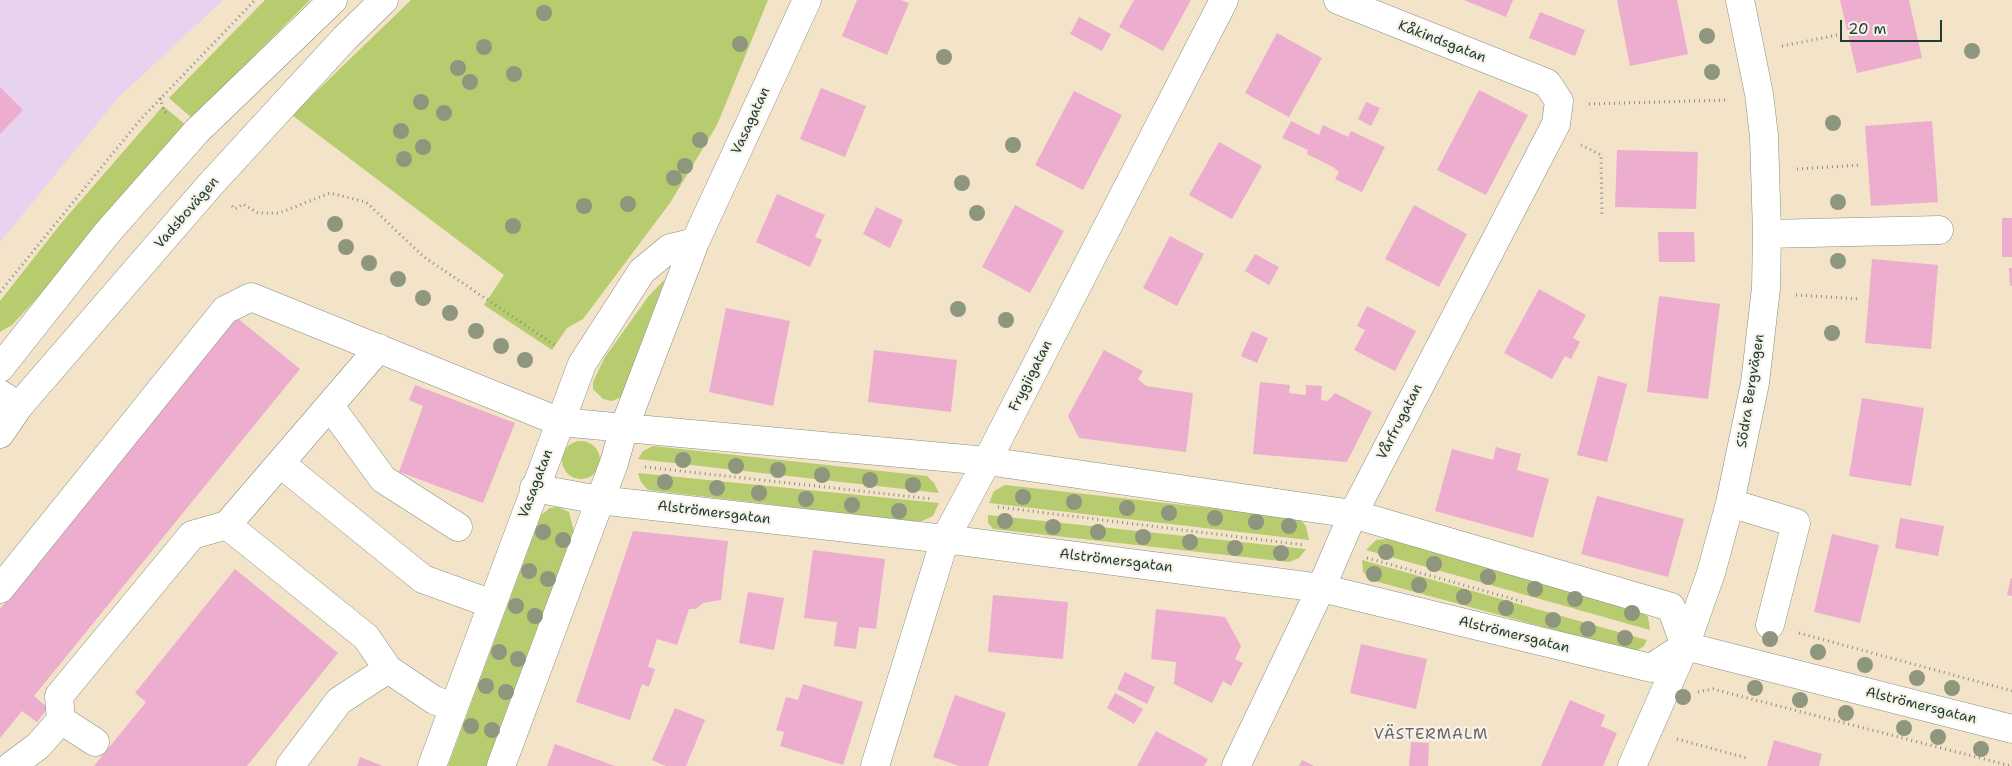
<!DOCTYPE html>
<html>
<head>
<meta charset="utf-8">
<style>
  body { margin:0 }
  #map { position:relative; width:2012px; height:766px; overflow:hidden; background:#f2e3c9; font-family:"Shantell Sans",sans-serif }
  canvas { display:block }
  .scale { position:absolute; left:1840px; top:20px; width:102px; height:22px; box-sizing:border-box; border:2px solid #1f3d34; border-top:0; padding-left:6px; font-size:15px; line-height:18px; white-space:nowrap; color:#1f3d34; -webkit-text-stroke:4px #f7f3e8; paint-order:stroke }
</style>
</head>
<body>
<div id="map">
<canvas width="2012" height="766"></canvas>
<div class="scale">20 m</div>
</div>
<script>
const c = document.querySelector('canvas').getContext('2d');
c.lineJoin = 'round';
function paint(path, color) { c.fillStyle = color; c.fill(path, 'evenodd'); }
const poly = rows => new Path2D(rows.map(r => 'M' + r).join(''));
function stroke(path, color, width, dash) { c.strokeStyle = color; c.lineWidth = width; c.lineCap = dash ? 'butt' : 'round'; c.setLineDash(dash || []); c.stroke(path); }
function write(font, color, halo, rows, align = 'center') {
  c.font = font + ' "Shantell Sans",sans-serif'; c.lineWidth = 4.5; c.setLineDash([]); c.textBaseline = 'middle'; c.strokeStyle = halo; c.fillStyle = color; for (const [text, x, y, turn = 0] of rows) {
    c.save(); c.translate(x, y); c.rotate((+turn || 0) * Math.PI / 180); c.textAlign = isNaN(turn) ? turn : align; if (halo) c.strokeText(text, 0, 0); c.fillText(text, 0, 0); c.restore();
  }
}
paint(poly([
  [0,0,223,0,119,97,0,242]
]), '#e7d2ef');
paint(poly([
  [265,0,310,0,192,118,169,98],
  [411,0,768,0,717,125,670,203,583,319,567,328,552,350,484,305,504,275,292,115],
  [163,106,186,125,113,207,37,298,12,325,0,332,0,301,63,221],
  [665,279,621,397,612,401,603,399,593,389,593,382,605,357,648,297],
  '562 460a19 19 0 1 1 38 0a19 19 0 1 1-38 0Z',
  [653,446,927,476,934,483,939,493,638,459,643,451],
  [638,473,939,503,933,516,922,521,911,521,648,490,641,482],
  [1005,485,1299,518,1306,526,1309,540,989,503,994,491],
  [558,507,569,512,574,532,487,766,448,766,541,515,550,508],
  [988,515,1306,549,1299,558,1289,562,993,529,988,523],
  [1388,539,1637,607,1648,617,1650,630,1366,550,1376,540],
  [1362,560,1647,640,1644,646,1635,652,1371,580,1363,572]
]), '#b7cb6f');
paint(poly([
  [857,0,901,0,909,3,887,55,842,36],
  [1134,0,1191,0,1163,51,1119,27],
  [1464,0,1513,0,1506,17],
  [1617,0,1677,0,1688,54,1630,66],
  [1840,0,1909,0,1922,58,1857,73],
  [1540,12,1585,30,1575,56,1529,38],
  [1079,17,1111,34,1102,51,1070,34],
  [1277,33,1322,58,1289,117,1245,93],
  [0,87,23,110,0,134],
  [821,88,866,106,845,157,800,139],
  [1479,90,1528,115,1486,195,1437,170],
  [1074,91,1122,115,1083,190,1035,165],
  [1366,102,1380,108,1371,126,1358,119],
  [1291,121,1319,135,1323,125,1348,137,1351,131,1385,147,1362,192,1335,179,1339,172,1333,167,1307,154,1308,150,1282,138],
  [1932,121,1938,202,1871,206,1865,126],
  [1219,142,1262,166,1232,219,1189,195],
  [1617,150,1698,152,1696,209,1615,207],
  [777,194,825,215,815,237,822,240,810,267,756,242],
  [1015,205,1064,231,1030,293,982,267],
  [1414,205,1467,234,1439,287,1385,259],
  [876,207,903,220,890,248,863,234],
  [2002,218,2012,218,2012,257,2002,257],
  [1658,232,1694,232,1695,262,1659,262],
  [1170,236,1204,254,1177,306,1143,288],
  [1255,254,1279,267,1269,285,1245,271],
  [1872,259,1938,265,1931,349,1865,343],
  [2009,268,2012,268,2012,286,2010,286],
  [1539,289,1586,315,1573,338,1580,342,1571,359,1565,356,1552,379,1504,353],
  [1659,296,1720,304,1708,399,1647,392],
  [1367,306,1416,331,1395,371,1354,350,1365,330,1357,326],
  [726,308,790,321,773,406,709,392],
  [236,317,300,369,34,696,48,708,37,722,22,711,0,738,0,609],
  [1252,331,1268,338,1257,363,1241,356],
  [874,350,957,360,951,412,868,402],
  [1104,350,1143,371,1138,379,1146,386,1193,393,1186,452,1079,438,1068,416],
  [1598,376,1627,384,1607,462,1577,455],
  [1260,382,1290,385,1289,393,1306,395,1306,385,1322,386,1321,400,1328,401,1335,393,1372,412,1347,462,1253,454],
  [415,385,515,423,483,503,399,472,423,406,409,400],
  [1862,398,1924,408,1911,486,1849,476],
  [1496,447,1521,454,1517,470,1549,479,1533,538,1435,511,1452,449,1493,460],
  [1597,496,1684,519,1668,577,1581,554],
  [1900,518,1944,526,1938,556,1895,548],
  [633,531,728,541,721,600,703,603,696,609,689,609,677,645,657,639,648,667,655,669,649,687,642,684,630,720,576,702],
  [1832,534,1879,545,1860,623,1814,612],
  [813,550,885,559,876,629,859,627,856,649,834,646,837,622,804,618],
  [235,569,338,653,247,766,94,766,146,702,135,693],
  [2011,578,2012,578,2012,596,2007,595],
  [748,592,784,598,774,650,739,643],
  [993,595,1068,602,1063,659,988,652],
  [1156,609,1225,617,1241,646,1235,659,1243,663,1231,686,1223,681,1212,703,1174,684,1176,662,1151,659],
  [1361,644,1427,659,1416,709,1350,693],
  [1125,672,1155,687,1147,704,1117,689],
  [803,684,863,702,843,765,780,746,784,732,776,730,786,697,798,700],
  [1115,693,1143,709,1134,724,1107,708],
  [955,695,1006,713,988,766,959,766,933,757],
  [1570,700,1605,715,1601,726,1617,733,1603,766,1541,766],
  [675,708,705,720,686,766,666,766,652,760],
  [1156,731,1208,759,1204,766,1137,766],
  [1774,740,1822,754,1819,766,1767,766],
  [1411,742,1429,743,1428,766,1409,766],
  [555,744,615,766,547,766],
  [360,757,383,766,357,766],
  [1302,760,1314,766,1299,766]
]), '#edadce');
const minor = poly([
  [1767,234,1939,230],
  [0,394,19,406],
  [330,406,383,479,458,527],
  [281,464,423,579,492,604],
  [1730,503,1796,523,1770,625],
  [227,525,366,637,388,669,434,700,453,707],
  [0,589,225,310,251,297,560,422,987,461,1353,514,1671,607,1685,646,1651,668,1321,588,945,539,599,500,534,488],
  [1685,646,2012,729],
  [61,720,95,742],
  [11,766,38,746,61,720,59,696,192,535,227,525,379,348],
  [290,766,339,701,388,669],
  [432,766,582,364,642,271,670,248,695,242],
  [501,766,614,463,624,428,695,242,807,0],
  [875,766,945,539,987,461,1224,0],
  [1236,766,1321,588,1353,514,1556,124,1559,101,1547,83,1338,0],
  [1632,766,1685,646,1711,573,1730,503,1755,383,1766,288,1767,234,1764,136,1759,94,1740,0]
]);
const major = poly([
  [0,368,107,233,197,131,333,0],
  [0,434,19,406,210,185,345,38,384,0]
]);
stroke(minor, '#88907e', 29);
stroke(major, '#88907e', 29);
stroke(poly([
  [1782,46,1842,34],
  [160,98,164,111,169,115],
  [1589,104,1728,100],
  [1581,145,1601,155,1602,216],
  [1797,169,1861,165],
  [232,206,235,209,243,204,258,213,279,213,330,193,366,202,424,257,556,346],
  [0,292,140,120,255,0],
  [1796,295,1860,299],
  [645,467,932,499],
  [998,507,1304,545],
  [1367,558,1524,602],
  [1799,633,2012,691],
  [1698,692,1713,689,2011,766],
  [1677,739,1747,758]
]), '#88907e', 3, [1, 4]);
stroke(minor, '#fff', 28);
stroke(major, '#fff', 28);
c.fillStyle = '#8e977e';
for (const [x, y] of [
  [544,13],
  [1707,36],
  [740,44],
  [484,47],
  [1972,51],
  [944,57],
  [458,68],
  [1712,72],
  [514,74],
  [470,82],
  [421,102],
  [444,113],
  [1833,123],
  [401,131],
  [700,140],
  [1013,145],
  [423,147],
  [404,159],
  [685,166],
  [674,178],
  [962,183],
  [1838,202],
  [628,204],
  [584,206],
  [977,213],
  [335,224],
  [513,226],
  [346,247],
  [1838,261],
  [369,263],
  [398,279],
  [423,298],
  [958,309],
  [450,313],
  [1006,320],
  [476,331],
  [1832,333],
  [501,346],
  [525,360],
  [683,460],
  [736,466],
  [778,470],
  [822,475],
  [870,480],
  [665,482],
  [913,485],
  [717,488],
  [759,493],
  [1023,497],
  [806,499],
  [1074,502],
  [852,505],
  [1127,508],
  [899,511],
  [1169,513],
  [1215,518],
  [1005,521],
  [1256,522],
  [1289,526],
  [1053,527],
  [543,532],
  [1098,532],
  [1143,537],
  [563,540],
  [1190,542],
  [1235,548],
  [1386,552],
  [1281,553],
  [1434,564],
  [529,571],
  [1374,574],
  [1488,577],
  [548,579],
  [1419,585],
  [1535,589],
  [1464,597],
  [1575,599],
  [516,606],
  [1506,608],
  [1632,613],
  [535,616],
  [1553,620],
  [1588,629],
  [1625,638],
  [1770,639],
  [499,652],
  [1818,652],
  [518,659],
  [1865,665],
  [1917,678],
  [486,686],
  [1755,688],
  [1952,688],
  [506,692],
  [1683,697],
  [1800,700],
  [1846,713],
  [471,726],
  [1904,728],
  [492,730],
  [1938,737],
  [1981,749]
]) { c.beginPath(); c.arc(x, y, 8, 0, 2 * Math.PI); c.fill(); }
write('14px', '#1f3d34', '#f7f3e8', [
  ["Kåkindsgatan",1442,42,21],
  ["Vasagatan",751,121,-65],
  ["Vadsbovägen",187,213,-49],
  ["Frygiigatan",1031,376,-63],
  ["Södra Bergvägen",1751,391,-81],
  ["Vårfrugatan",1400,422,-63],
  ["Vasagatan",536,484,-69],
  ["Alströmersgatan",714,513,7],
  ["Alströmersgatan",1116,561,7],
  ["Alströmersgatan",1514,635,14],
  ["Alströmersgatan",1921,706,14]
]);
c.letterSpacing = '1px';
write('15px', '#67646a', '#f7f3e8', [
  ["VÄSTERMALM",1431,735]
]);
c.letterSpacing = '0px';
</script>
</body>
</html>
